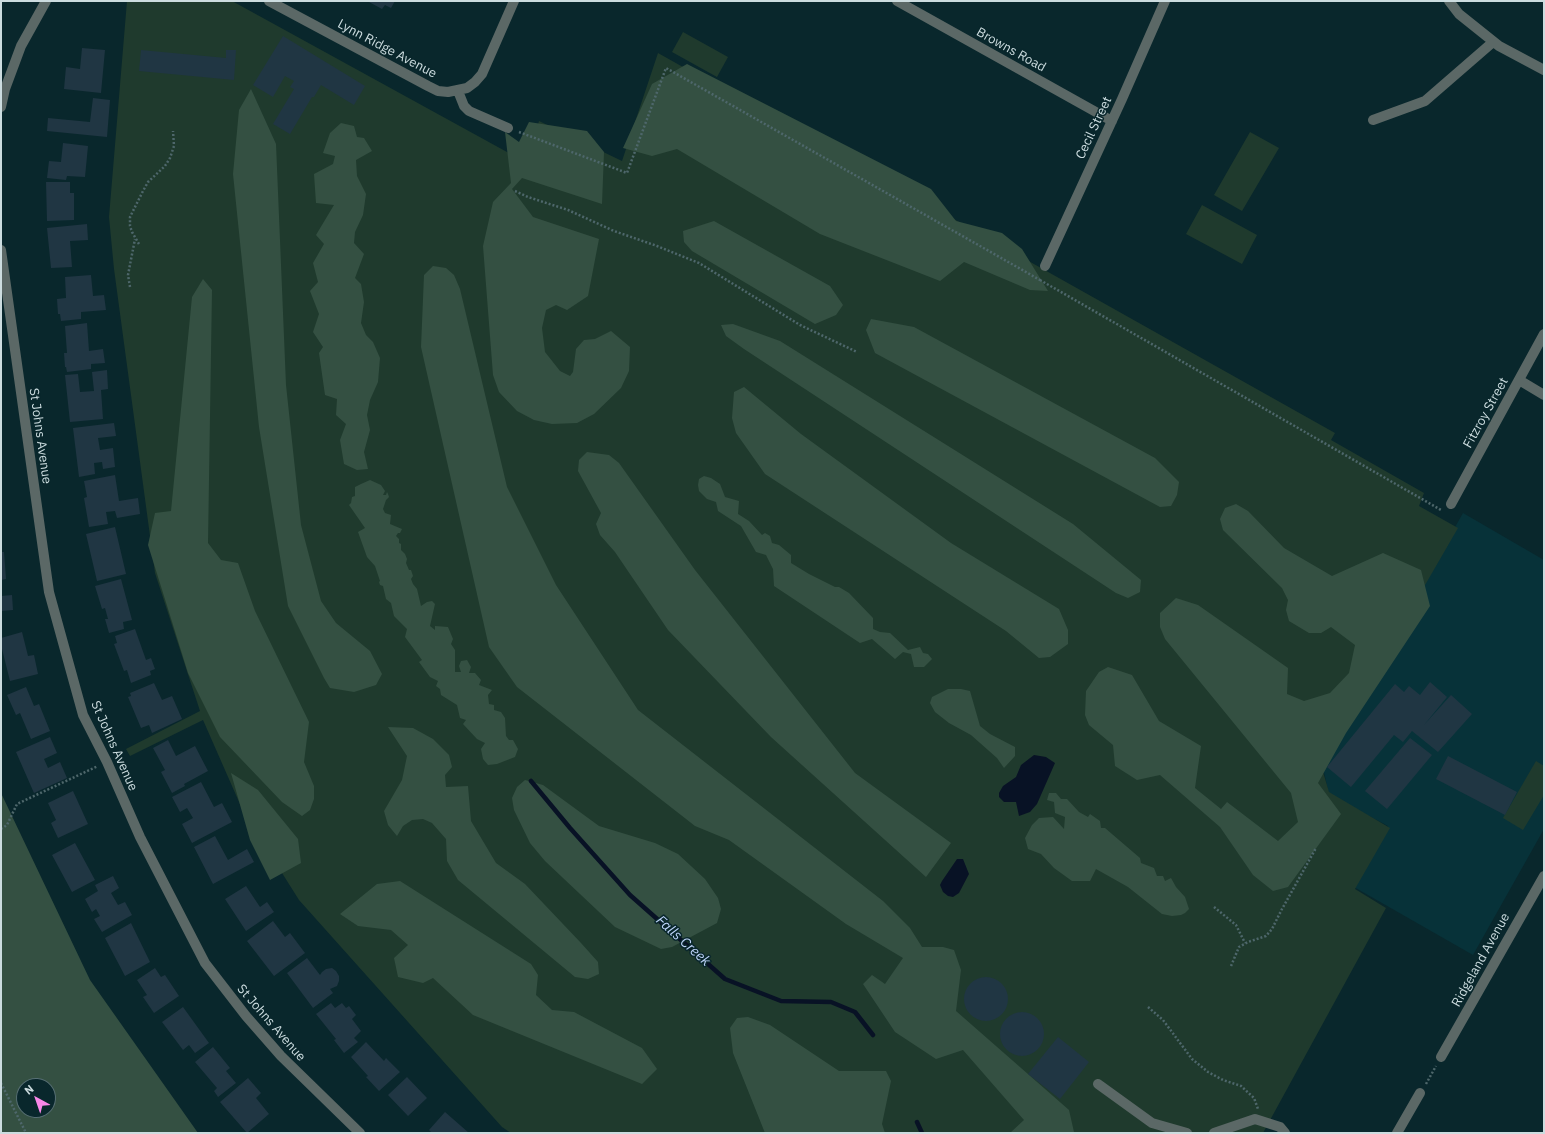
<!DOCTYPE html>
<html>
<head>
<meta charset="utf-8">
<style>
  body { margin:0 }
  #map { position:relative; width:1545px; height:1134px; overflow:hidden; background:#09272c; font-family:"IBM Plex Sans",sans-serif }
  canvas { display:block }
  .frame { position:absolute; inset:0; border:2px solid #ccdcdf; pointer-events:none }
  .north { position:absolute; left:16px; top:1078px; width:40px; height:40px; box-sizing:border-box; background:#09272c; border:1px solid #576f74; border-radius:50%; rotate:320deg; font-size:11px; font-weight:700; line-height:16px; text-align:center; color:#ccdcdf }
  .north::after { content:''; display:block; margin:auto; width:14px; height:18px; background:#f987e8; clip-path:polygon(50% 0,100% 100%,50% 72%,0 100%) }
</style>
</head>
<body>
<div id="map">
<canvas width="1545" height="1134"></canvas>
<div class="frame"></div>
<div class="north">N</div>
</div>
<script>
const c = document.querySelector('canvas').getContext('2d');
c.lineJoin = 'round';
function paint(path, color) { c.fillStyle = color; c.fill(path, 'evenodd'); }
const poly = rows => new Path2D(rows.map(r => 'M' + r).join(''));
function stroke(path, color, width, dash) { c.strokeStyle = color; c.lineWidth = width; c.lineCap = dash ? 'butt' : 'round'; c.setLineDash(dash || []); c.stroke(path); }
function write(font, color, halo, rows, align = 'center') {
  c.font = font + ' "IBM Plex Sans",sans-serif'; c.lineWidth = 3; c.setLineDash([]); c.textBaseline = 'middle'; c.strokeStyle = halo; c.fillStyle = color; for (const [text, x, y, turn = 0] of rows) {
    c.save(); c.translate(x, y); c.rotate((+turn || 0) * Math.PI / 180); c.textAlign = isNaN(turn) ? turn : align; if (halo) c.strokeText(text, 0, 0); c.fillText(text, 0, 0); c.restore();
  }
}
paint(poly([
  [1463,513,1544,560,1544,829,1473,955,1354,887,1388,826,1329,795,1322,763]
]), '#073239');
paint(poly([
  [127,1,232,1,527,163,539,121,622,161,658,53,1335,433,1331,440,1424,493,1419,506,1458,528,1321,765,1329,792,1390,828,1355,889,1386,908,1263,1133,511,1133,502,1127,299,900,243,811,203,720,130,756,126,749,200,711,155,573,114,269,109,217],
  [683,32,728,57,717,77,672,52],
  [1250,132,1279,148,1242,211,1214,195],
  [1202,205,1257,235,1242,264,1186,234],
  [1536,761,1544,766,1544,795,1523,830,1503,818]
]), '#1f3a2d');
paint(poly([
  [687,64,931,189,956,221,1002,233,1022,249,1048,291,1030,290,964,262,940,281,820,234,677,149,652,156,623,148,652,84],
  [251,89,276,144,286,385,301,525,321,601,336,623,370,651,382,674,376,685,354,692,330,688,324,678,288,606,259,427,233,174,239,110],
  [529,122,587,131,604,152,602,204,522,178,512,189,533,217,599,239,588,296,567,310,556,305,546,310,542,328,545,352,560,371,570,376,573,372,576,349,584,340,595,339,611,331,630,347,629,371,621,388,594,414,577,423,552,424,534,420,517,411,499,392,493,375,483,246,493,202,511,183,505,132,519,142],
  [341,123,354,126,357,137,364,138,372,151,356,160,357,176,366,194,363,215,355,232,354,243,364,254,355,278,361,284,364,302,361,323,366,335,373,342,380,358,378,382,370,400,367,415,370,430,364,452,368,469,357,470,344,464,340,440,346,424,336,415,337,399,325,395,319,353,323,347,313,332,319,314,310,291,318,282,313,263,324,244,316,235,334,205,316,203,314,174,333,164,335,156,323,153,330,133],
  [714,221,830,286,843,305,836,315,815,324,692,251,684,242,683,231],
  [433,266,446,268,454,275,460,289,507,487,556,585,638,710,883,901,910,928,922,947,943,947,954,950,961,970,956,1011,1069,1110,1074,1132,1010,1133,1024,1120,963,1050,936,1059,895,1032,863,984,872,975,885,984,903,958,846,924,729,840,695,826,517,687,489,647,421,347,424,275],
  [203,279,212,290,208,543,221,560,238,563,255,611,309,722,304,762,314,786,314,799,310,810,302,816,282,802,220,737,188,673,148,545,155,513,171,511,192,297],
  [871,319,914,327,1155,458,1179,482,1177,495,1171,506,1160,507,875,353,866,330],
  [733,324,780,341,1073,524,1141,580,1140,592,1128,598,1116,593,744,349,726,336,721,325],
  [744,387,801,434,951,543,1059,609,1068,630,1068,644,1050,657,1039,658,1006,631,765,474,736,433,732,418,734,392],
  [587,452,609,455,619,463,695,570,855,773,951,843,926,877,771,737,668,630,615,552,600,535,596,524,601,513,578,471,579,460],
  [704,476,711,478,720,484,725,497,739,501,738,514,749,521,762,535,765,533,770,536,772,543,779,545,791,555,791,563,809,574,835,587,839,587,849,593,873,618,873,629,880,632,890,633,908,650,920,647,923,653,928,654,932,659,924,667,914,667,911,654,903,652,895,659,872,639,860,643,774,586,773,569,766,555,756,552,741,526,718,511,716,502,707,499,699,491,698,485,699,479],
  [370,480,381,485,385,491,383,495,386,495,387,492,388,494,389,497,386,500,383,509,385,513,391,515,390,524,402,529,400,533,398,533,396,536,399,539,399,543,401,544,401,550,405,554,407,559,406,563,409,570,411,570,413,576,411,579,413,584,417,589,421,606,427,602,432,601,435,604,430,626,435,630,435,626,448,627,453,639,451,644,455,650,455,672,461,672,459,666,461,661,467,660,471,667,469,673,475,673,481,680,479,685,492,690,488,695,489,704,494,705,494,710,501,712,505,718,506,736,509,740,513,740,518,749,515,757,497,764,488,765,483,759,481,749,485,743,477,739,463,724,466,720,460,718,457,705,441,695,440,689,436,686,438,681,430,677,419,662,422,660,405,637,407,629,394,616,391,603,386,599,383,586,380,585,379,582,380,581,375,566,367,557,358,532,365,528,349,505,351,503,352,497,355,496,355,487,361,484],
  [1236,504,1248,511,1284,548,1332,576,1383,553,1421,570,1430,606,1346,733,1318,783,1341,814,1288,887,1273,891,1253,875,1220,827,1160,775,1137,780,1115,766,1113,745,1089,725,1085,715,1086,691,1099,672,1108,667,1132,675,1159,721,1201,746,1195,788,1221,809,1227,802,1278,841,1298,822,1291,793,1165,639,1160,627,1160,613,1176,598,1198,605,1288,668,1287,694,1304,701,1330,693,1349,673,1355,645,1331,627,1321,633,1309,633,1289,621,1286,610,1288,600,1282,588,1223,530,1220,519,1225,508],
  [948,689,961,689,970,691,980,726,990,734,1015,747,1015,756,1004,768,997,758,971,735,949,723,935,712,930,703,932,697],
  [388,727,413,728,433,739,449,755,452,767,445,775,446,787,468,786,471,821,496,863,525,884,581,943,598,962,599,974,588,979,575,977,458,880,447,861,446,839,432,823,423,819,412,820,403,826,397,836,388,825,384,811,402,780,407,756],
  [231,773,258,790,298,839,301,863,270,880,250,840],
  [525,780,543,785,599,826,655,843,678,854,705,879,718,898,721,909,717,923,672,947,661,949,615,927,545,861,530,843,514,810,512,798,517,787],
  [1,793,90,980,198,1133,1,1133],
  [24,1086,48,1086,48,1110,24,1110],
  [1049,793,1056,793,1061,799,1067,799,1079,812,1088,817,1090,814,1100,821,1101,828,1105,828,1140,858,1141,863,1154,868,1157,876,1163,876,1165,881,1171,878,1176,887,1185,897,1189,909,1185,913,1181,915,1172,916,1162,914,1128,887,1096,869,1090,881,1072,881,1054,868,1041,854,1028,849,1025,838,1032,825,1039,818,1053,817,1064,829,1065,817,1055,813,1054,802,1047,800],
  [400,881,531,964,538,975,536,995,552,1010,574,1012,642,1048,657,1069,642,1084,473,1015,433,978,423,983,398,977,394,958,408,945,391,930,358,926,340,914,377,884],
  [748,1017,770,1025,839,1071,886,1071,891,1081,882,1124,885,1133,765,1133,733,1053,730,1028,737,1018]
]), '#345042');
paint(poly([
  [1034,755,1046,757,1055,763,1037,804,1030,812,1019,816,1016,802,1004,802,999,797,999,793,1003,786,1016,777,1021,765],
  [957,859,963,859,969,874,959,893,953,897,948,896,943,892,940,885,942,881]
]), '#081225');
stroke(poly([
  [531,781,570,828,630,895,725,979,781,1001,831,1002,855,1012,873,1035],
  [917,1122,922,1133]
]), '#081225', 4.5);
paint(poly([
  [370,1,395,1,391,8,385,5,382,9,369,2],
  [283,36,365,86,354,105,321,85,314,97,312,97,290,134,273,124,294,89,290,87,294,81,285,76,273,97,253,85],
  [82,48,105,50,101,93,64,89,66,67,80,69],
  [141,50,226,58,226,50,236,50,234,80,139,71],
  [93,98,110,100,107,137,47,131,48,118,90,122],
  [63,143,88,146,85,177,67,176,66,180,47,178,49,161,61,162],
  [46,182,70,182,70,193,74,193,74,220,47,221],
  [87,224,88,240,70,241,72,267,51,268,47,228],
  [91,275,93,296,104,295,106,310,81,312,81,319,61,321,60,314,58,314,57,299,66,298,65,277],
  [87,323,89,351,103,349,105,363,91,364,91,369,67,372,66,367,65,367,64,353,67,353,65,326],
  [107,370,108,389,101,390,103,419,70,422,65,375,78,374,80,392,94,391,92,372],
  [114,423,116,436,98,438,100,450,113,448,115,467,103,469,102,462,94,463,95,474,79,477,73,428],
  [115,475,119,501,138,498,140,514,117,518,115,511,106,512,108,524,89,527,84,498,87,497,84,481],
  [115,527,126,574,97,581,86,534],
  [1,552,4,552,6,579,1,580],
  [121,579,132,620,123,622,124,629,109,633,105,619,108,619,105,608,102,609,95,586],
  [12,595,13,610,1,611,1,596],
  [135,629,146,660,151,658,155,669,150,671,151,675,131,683,127,670,124,671,114,644,117,643,115,636],
  [22,632,28,656,34,655,38,674,10,681,1,645,1,638],
  [1430,682,1447,697,1424,725,1451,695,1472,714,1438,752,1412,731,1403,742,1394,735,1351,787,1327,767,1395,684,1404,692,1409,686,1420,695],
  [154,683,162,700,172,696,182,719,152,733,149,725,141,728,128,697,131,696,130,693],
  [26,687,34,706,39,704,50,731,31,739,20,713,16,715,7,695],
  [50,737,57,753,44,759,48,768,60,762,67,778,34,793,16,752],
  [1410,738,1432,755,1387,809,1365,791],
  [168,740,176,756,195,746,208,771,184,784,185,786,172,793,161,772,165,770,153,748],
  [1448,756,1517,792,1505,815,1436,779],
  [201,782,214,807,222,803,232,822,192,843,182,824,193,818,187,808,180,812,172,797],
  [73,791,88,824,58,838,51,823,56,820,48,803],
  [215,836,228,860,247,849,254,862,213,884,194,847],
  [75,843,95,880,72,892,52,855],
  [113,876,119,888,111,893,118,905,125,902,132,915,102,932,94,919,100,916,96,909,92,912,85,899,98,891,95,885],
  [246,886,260,907,267,902,274,912,246,931,225,899],
  [273,921,285,937,290,933,305,953,274,976,247,941],
  [131,923,150,962,125,976,105,938],
  [307,958,320,975,322,972,326,969,332,968,336,971,339,976,339,981,337,986,330,989,333,993,313,1008,287,973],
  [155,968,161,977,165,975,179,996,154,1013,143,997,147,995,137,980],
  '964 999a22 22 0 1 1 44 0a22 22 0 1 1-44 0Z',
  [331,1003,335,1008,342,1003,346,1008,349,1006,356,1015,352,1019,361,1031,354,1038,358,1042,344,1053,334,1040,336,1039,316,1014],
  [183,1007,209,1043,195,1053,189,1045,183,1050,162,1022],
  '1000 1034a22 22 0 1 1 44 0a22 22 0 1 1-44 0Z',
  [1058,1037,1089,1062,1060,1099,1028,1074],
  [366,1042,384,1061,386,1058,400,1072,379,1091,366,1077,368,1076,351,1057],
  [213,1047,230,1068,226,1071,236,1083,218,1097,214,1091,217,1088,195,1062],
  [407,1077,427,1098,408,1116,388,1095],
  [248,1078,261,1093,256,1098,269,1114,247,1133,220,1102],
  [445,1112,469,1133,432,1133,429,1130]
]), '#203643');
stroke(poly([
  [519,132,627,173,666,68,1040,280],
  [515,191,528,197,568,210,614,231,657,246,699,263,800,325,857,352],
  [139,244,132,232,130,226,130,217,143,191,148,182,165,166,170,158,174,146,173,131],
  [1040,280,1441,510],
  [130,287,128,275,135,239],
  [1,829,7,825,17,804,98,766],
  [1214,907,1236,925,1245,943],
  [1231,966,1239,947,1248,942,1266,936,1272,929,1282,909,1316,848],
  [1148,1007,1163,1020,1192,1059,1208,1072,1223,1080,1241,1086,1254,1098,1258,1109],
  [1,1083,26,1133],
  [1426,1084,1436,1066]
]), '#4e676b', 2.5, [2, 2]);
stroke(poly([
  [269,1,428,86,438,91,448,92,467,88,475,82,482,74,514,1],
  [897,1,1112,121],
  [1449,1,1459,14,1499,46,1544,70],
  [458,91,464,106,469,111,508,128],
  [1,107,5,89,21,46,46,1],
  [1373,120,1425,101,1493,42],
  [1,250,49,592,83,715,107,762,140,837,205,963,246,1016,281,1056,360,1133],
  [1045,266,1122,99,1165,1],
  [1519,380,1544,395],
  [1451,504,1544,334],
  [1441,1057,1544,876],
  [1098,1084,1152,1123,1187,1133],
  [1214,1133,1255,1119,1280,1127,1285,1133],
  [1397,1133,1420,1093]
]), '#5b6866', 10);
write('13px', '#ccdcdf', '#09272c', [
  ["Lynn Ridge Avenue",387,49,28],
  ["Browns Road",1011,50,29],
  ["Cecil Street",1094,128,-65],
  ["Fitzroy Street",1486,413,-61],
  ["St Johns Avenue",40,436,82],
  ["St Johns Avenue",114,746,66],
  ["Ridgeland Avenue",1481,960,-61],
  ["St Johns Avenue",271,1023,49]
]);
write('italic 14px', '#bdd3f8', '#09272c', [
  ["Falls Creek",683,941,42]
]);
</script>
</body>
</html>
